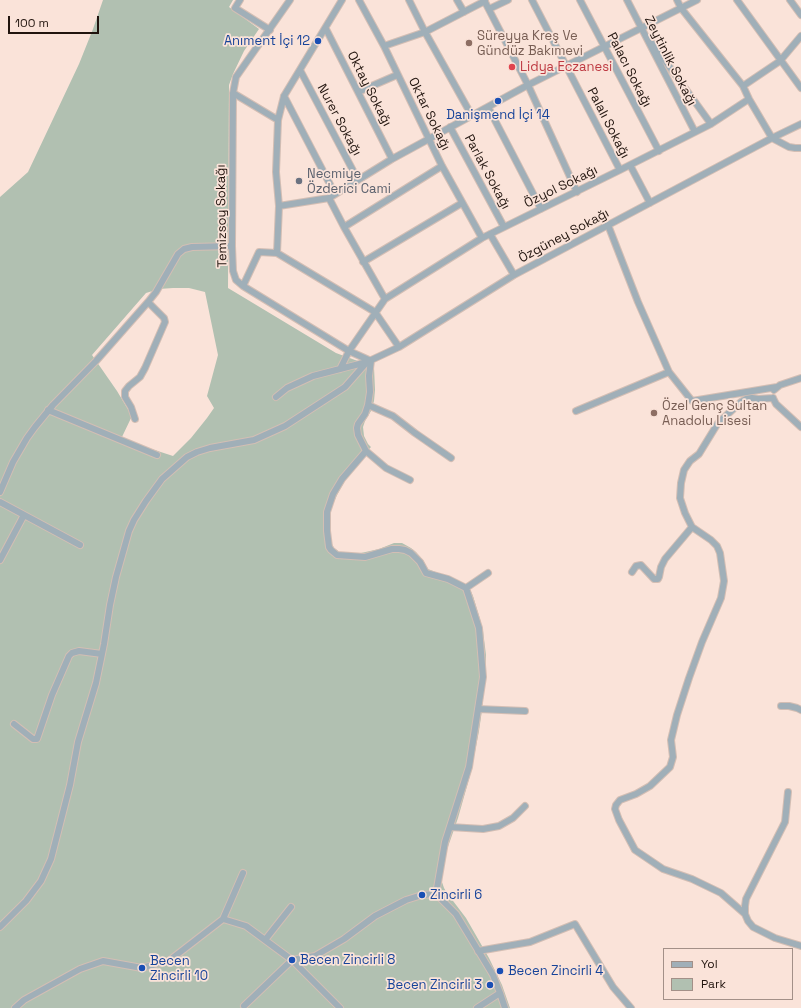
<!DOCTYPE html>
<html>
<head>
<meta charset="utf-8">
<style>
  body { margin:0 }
  #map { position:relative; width:801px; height:1008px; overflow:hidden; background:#fae3d9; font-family:"Space Grotesk",sans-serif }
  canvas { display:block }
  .legend { position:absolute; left:663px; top:948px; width:130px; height:52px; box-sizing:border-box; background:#fae3d9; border:1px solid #a39088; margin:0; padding:5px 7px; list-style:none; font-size:12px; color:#21140e }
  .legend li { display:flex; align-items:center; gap:8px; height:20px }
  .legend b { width:20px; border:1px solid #a39088 }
  .scale { position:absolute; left:8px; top:16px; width:91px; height:18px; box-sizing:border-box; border:2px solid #21140e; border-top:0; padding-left:5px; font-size:12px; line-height:14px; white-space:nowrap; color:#21140e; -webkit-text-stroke:3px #fae3d9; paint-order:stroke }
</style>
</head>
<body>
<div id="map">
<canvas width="801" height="1008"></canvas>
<ul class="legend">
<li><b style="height:5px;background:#a0afb8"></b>Yol</li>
<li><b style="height:11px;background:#b1c0b1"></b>Park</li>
</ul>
<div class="scale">100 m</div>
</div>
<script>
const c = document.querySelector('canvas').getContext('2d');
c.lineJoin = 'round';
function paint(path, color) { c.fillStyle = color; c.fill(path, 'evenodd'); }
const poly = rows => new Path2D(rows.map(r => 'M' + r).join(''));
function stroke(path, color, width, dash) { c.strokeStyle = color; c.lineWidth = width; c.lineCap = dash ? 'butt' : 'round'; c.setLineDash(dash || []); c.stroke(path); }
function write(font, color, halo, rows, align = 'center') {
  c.font = font + ' "Space Grotesk",sans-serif'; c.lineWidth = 3.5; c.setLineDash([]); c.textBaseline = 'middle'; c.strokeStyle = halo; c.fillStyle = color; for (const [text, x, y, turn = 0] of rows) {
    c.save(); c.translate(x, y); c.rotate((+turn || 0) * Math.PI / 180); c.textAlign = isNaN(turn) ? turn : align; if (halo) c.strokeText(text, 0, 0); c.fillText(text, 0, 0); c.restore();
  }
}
paint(poly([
  [103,0,233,0,229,7,259,29,244,51,233,74,229,85,228,288,233,291,336,353,374,367,375,390,374,401,371,411,365,421,363,427,364,436,368,444,371,447,362,457,347,477,337,495,334,502,331,510,330,524,331,542,334,548,341,553,361,553,379,549,394,543,402,543,411,548,416,552,423,560,428,569,468,585,473,596,480,619,483,631,486,655,485,678,482,710,479,731,471,772,458,818,442,864,441,879,444,888,447,893,466,918,489,958,502,985,510,1008,0,1008,0,197,28,172,79,64,93,29],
  [173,288,189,288,205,292,218,355,207,396,214,408,207,418,191,438,173,456,121,439,132,416,117,391,92,355,146,293,159,289]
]), '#b1c0b1');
const minor = poly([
  [240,0,235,8,270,30],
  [290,0,236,77,233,93,232,246,233,271,236,280,243,286,349,351,371,361],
  [342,0,284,96,278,120,276,172,279,206,277,253,375,312,399,347],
  [359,0,384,46,442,166,482,238],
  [409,0,425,32,472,116],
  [457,0,464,12],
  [484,0,528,85,577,192],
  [532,0,620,170],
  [580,0,659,151],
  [627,0,695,132],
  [677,0,681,8,743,86,749,99,772,138,789,147,795,148,801,148],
  [737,0,801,88],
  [790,0,801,15],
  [489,9,508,0],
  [326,29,392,159],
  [653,44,711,124],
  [384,46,425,32,485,1],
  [300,70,358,180],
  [743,86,780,61,801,36],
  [358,92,397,75],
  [233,93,278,120],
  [284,96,335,194],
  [488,107,541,209],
  [450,127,504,227],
  [630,165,650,203],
  [329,198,344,227,385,299],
  [279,206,329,198,392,159,528,85,697,0],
  [608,225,638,302,669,372,692,401,777,387],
  [344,227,442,166],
  [490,234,514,275],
  [363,262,462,203],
  [243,286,259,252,277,253],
  [371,361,369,376,370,392,368,405,365,414,358,424,357,428,358,435,366,451,386,468,410,480],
  [340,369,349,351,385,299,482,238,620,170,711,124,749,99],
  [774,390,780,385,801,378],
  [276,397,287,388,313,376,367,362,399,347,514,275,772,138,801,124],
  [773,398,776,404,801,427],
  [368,405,393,416,415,433,451,458],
  [48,410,157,455],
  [576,411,669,372],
  [135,419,131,407,125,397,125,391,129,386,140,377,145,368,165,322,164,318,148,302],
  [366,451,342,479,333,494,327,512,327,531,329,547,331,550,337,555,365,557,392,549,399,549,405,550,411,553,420,562,426,573,448,579,466,588],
  [0,492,13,462,27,438,35,427,53,405,96,361,148,302,156,292,178,254,184,249,192,247,232,246],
  [0,502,80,545],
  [692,527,711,540,717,546,720,553,724,581,721,598,702,642,689,678,677,715,671,740,673,757,670,767,650,786,636,794,620,800,616,805,615,809,619,820,635,850,663,869,692,879,721,893,745,914],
  [692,527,685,513,680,498,681,483,684,470,690,461,699,454,718,423,741,402,746,399,752,398,758,399,773,398],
  [0,560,24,515],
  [632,572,636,566,641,565,654,579,658,579,659,577,661,567,665,559,692,527],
  [781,706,789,706,797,708,801,710],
  [478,709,525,711],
  [14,724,33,739,37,739,52,695,69,656,72,653,79,651,102,654],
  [788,792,785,822,746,899,745,906,745,914,748,921,753,927,775,938,801,946],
  [450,827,483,829,499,826,513,818,525,806],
  [436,894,445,842,469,767,483,677,479,628,466,588,488,573],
  [223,919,243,873],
  [0,927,26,901,41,881,51,859,70,785,78,742,96,683,102,654,104,644,110,605,116,577,129,531,134,520,146,501,162,479,187,457,197,452,210,448,254,440,285,426,345,387,367,362],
  [265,940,291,907],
  [478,951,530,942,575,924,613,987,631,1008],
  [244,1006,292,960,340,1008],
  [15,1008,24,1000,80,969,103,961,142,968,170,960,223,919,246,926,292,960,315,956,344,939,375,916,406,900,422,895,436,894,456,914,493,975,500,993,505,1008],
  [477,1008,500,993]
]);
stroke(minor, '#d3beb4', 8);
stroke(minor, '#a0afb8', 6);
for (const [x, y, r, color] of [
  [318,41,4,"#1a4fb4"],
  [469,43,4,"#8d6e63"],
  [512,67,4,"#e0444e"],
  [498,101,4,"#1a4fb4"],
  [299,181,4,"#6b7280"],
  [654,413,4,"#8d6e63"],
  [422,895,4,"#1a4fb4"],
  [292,960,4,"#1a4fb4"],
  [142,968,4,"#1a4fb4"],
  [500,971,4,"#1a4fb4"],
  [490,985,4,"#1a4fb4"]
]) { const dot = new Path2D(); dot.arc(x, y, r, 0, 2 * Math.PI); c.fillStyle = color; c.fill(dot); stroke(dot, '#fae3d9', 1.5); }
write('13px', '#785e54', '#fae3d9', [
  ["Süreyya Kreş Ve",477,36],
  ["Gündüz Bakımevi",477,51],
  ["Özel Genç Sultan",662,406],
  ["Anadolu Lisesi",662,421]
], 'left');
write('13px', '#164399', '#fae3d9', [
  ["Anıment İçi 12",310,41,"right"],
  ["Danişmend İçi 14",498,115,"center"],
  ["Zincirli 6",430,895],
  ["Becen Zincirli 8",300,960],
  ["Becen",150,961],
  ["Zincirli 10",150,976],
  ["Becen Zincirli 4",508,971],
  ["Becen Zincirli 3",482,985,"right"]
], 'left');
write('13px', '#21140e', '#fae3d9', [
  ["Zeytinlik Sokağı",670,61,63],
  ["Palacı Sokağı",629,70,63],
  ["Oktay Sokağı",369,89,63],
  ["Oktar Sokağı",429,114,64],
  ["Nurer Sokağı",339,120,62],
  ["Palalı Sokağı",608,123,63],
  ["Parlak Sokağı",487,172,62],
  ["Özyol Sokağı",561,187,-26],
  ["Temizsoy Sokağı",222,216,-91],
  ["Özgüney Sokağı",564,236,-28]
]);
write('13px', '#be3a42', '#fae3d9', [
  ["Lidya Eczanesi",520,67]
], 'left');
write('13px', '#5b616d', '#fae3d9', [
  ["Necmiye",307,174],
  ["Özderici Cami",307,189]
], 'left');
</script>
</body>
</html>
